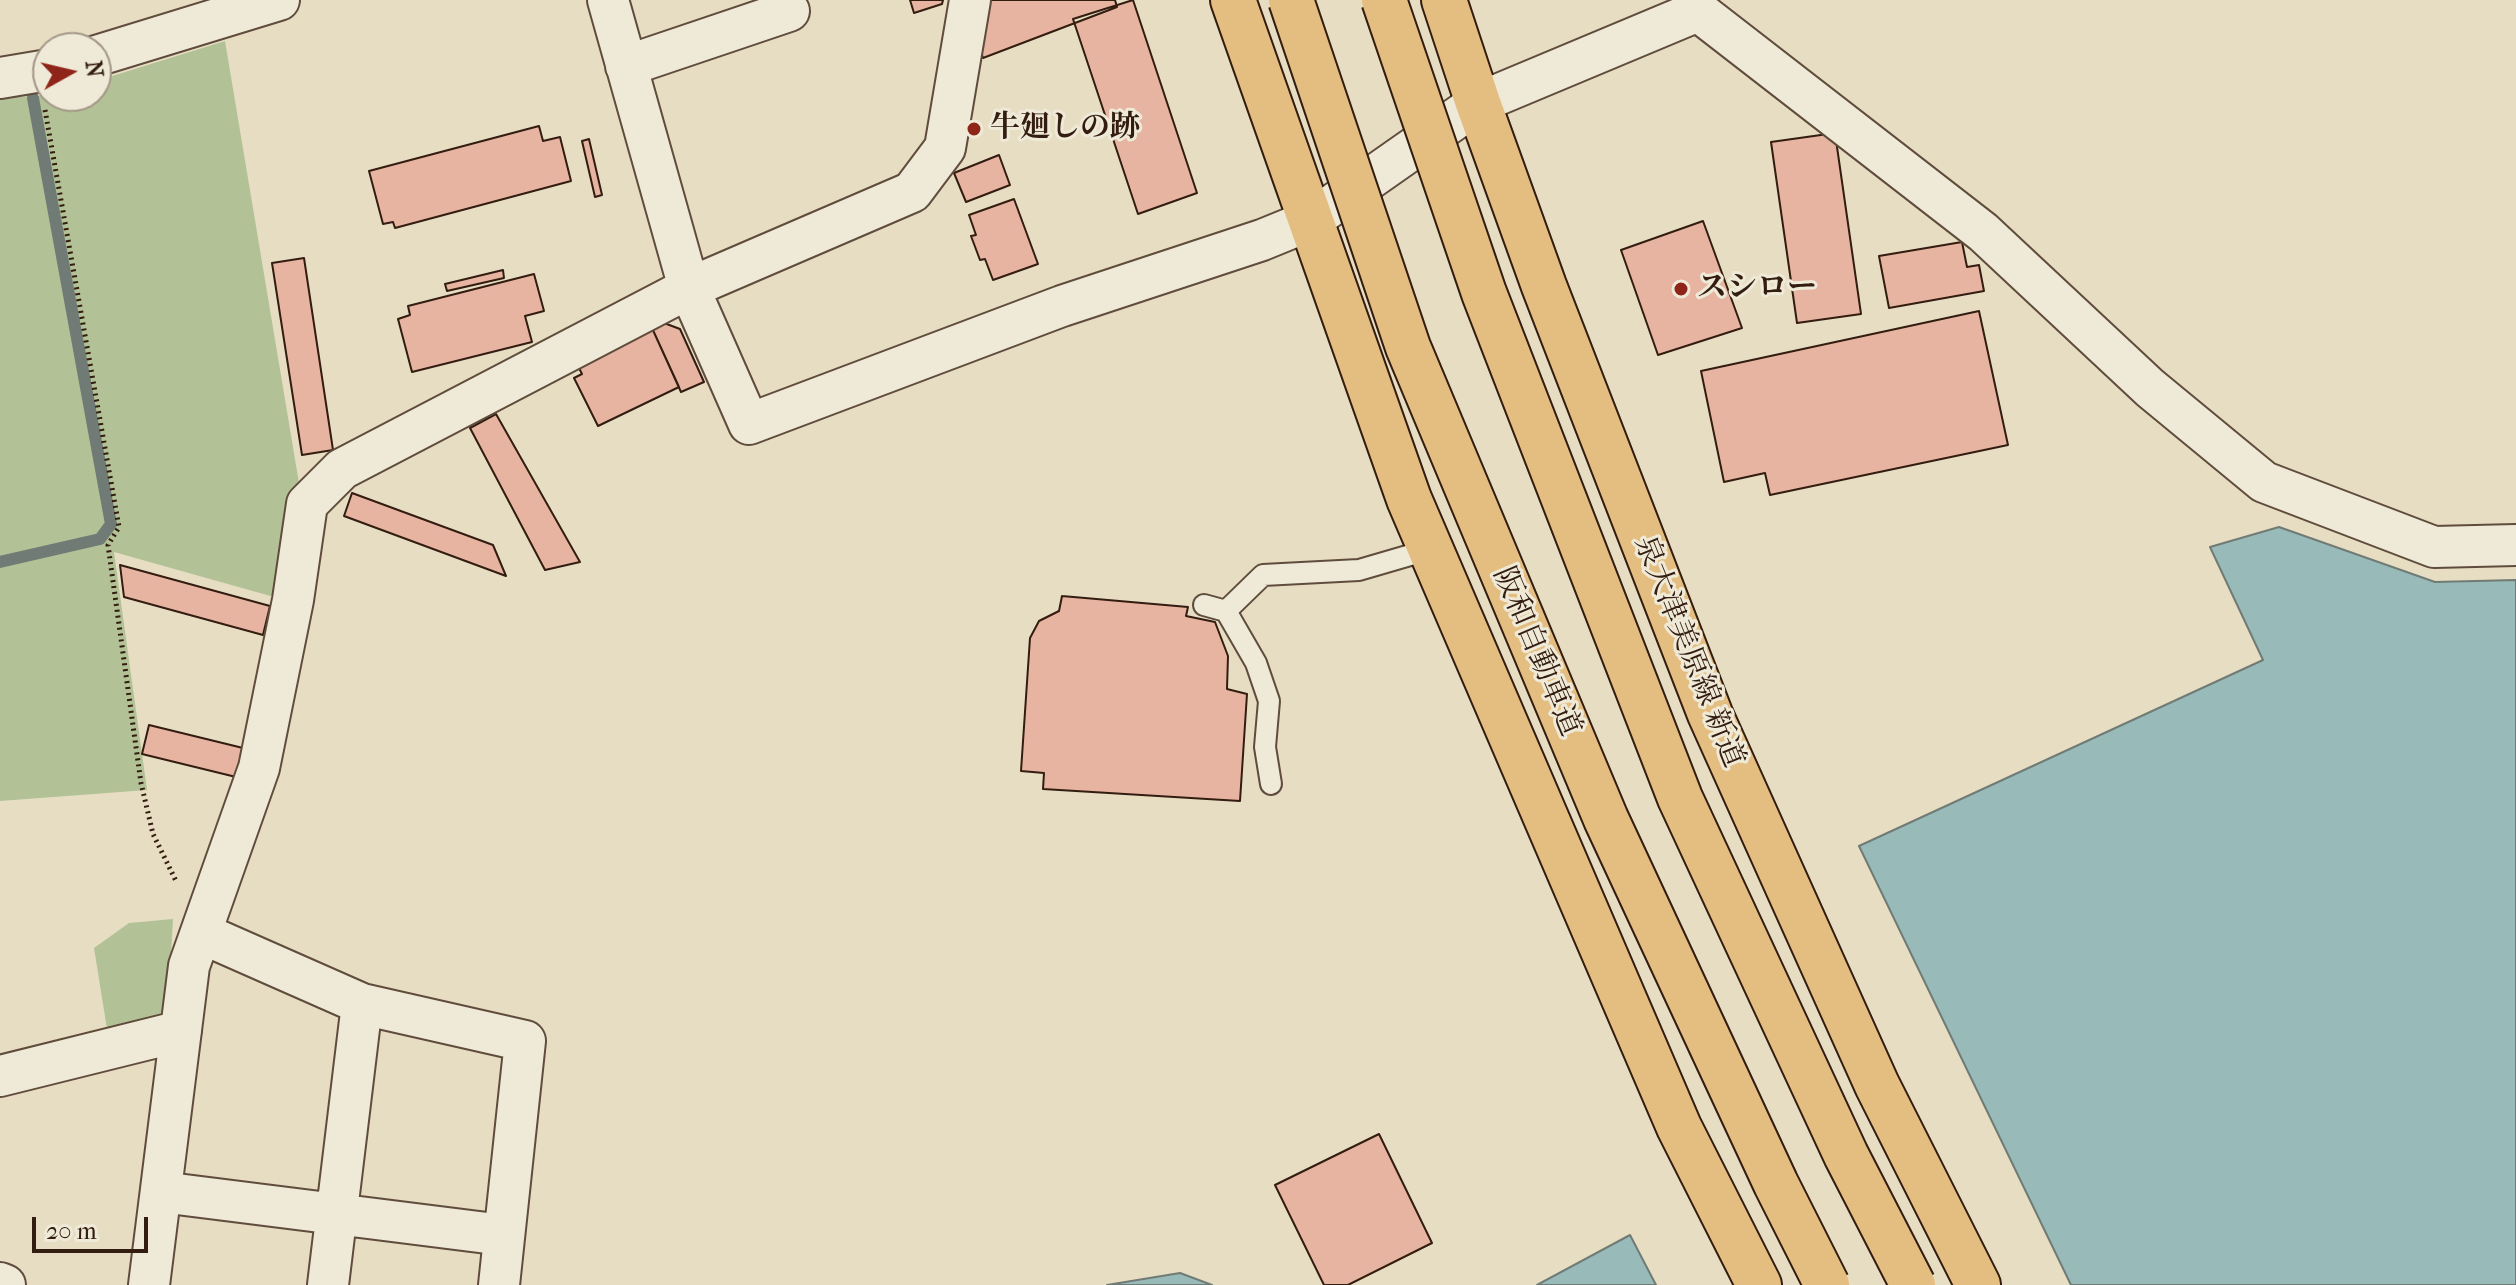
<!DOCTYPE html>
<html>
<head>
<meta charset="utf-8">
<style>
  body { margin:0 }
  #map { position:relative; width:2516px; height:1285px; overflow:hidden; background:#e7ddc2; font-family:"IM FELL French Canon",serif }
  canvas { display:block }
  .north { position:absolute; left:32px; top:32px; width:80px; height:80px; box-sizing:border-box; background:#efe9d7; border:2px solid #a49787; border-radius:50%; rotate:82deg; font-size:22px; font-weight:700; line-height:32px; text-align:center; color:#331c10 }
  .north::after { content:''; display:block; margin:auto; width:28px; height:36px; background:#8f2418; clip-path:polygon(50% 0,100% 100%,50% 72%,0 100%) }
  .scale { position:absolute; left:32px; top:1217px; width:116px; height:36px; box-sizing:border-box; border:4px solid #331c10; border-top:0; padding-left:10px; font-size:24px; line-height:28px; white-space:nowrap; color:#331c10; -webkit-text-stroke:6px #efe9d7; paint-order:stroke }
</style>
</head>
<body>
<div id="map">
<canvas width="2516" height="1285"></canvas>
<div class="north">N</div>
<div class="scale">20 m</div>
</div>
<script>
const c = document.querySelector('canvas').getContext('2d');
c.lineJoin = 'round';
function paint(path, color) { c.fillStyle = color; c.fill(path, 'evenodd'); }
const poly = rows => new Path2D(rows.map(r => 'M' + r).join(''));
function stroke(path, color, width, dash) { c.strokeStyle = color; c.lineWidth = width; c.lineCap = dash ? 'butt' : 'round'; c.setLineDash(dash || []); c.stroke(path); }
function write(font, color, halo, rows, align = 'center') {
  c.font = font + ' "IM FELL French Canon","Noto Serif JP",serif'; c.lineWidth = 6; c.setLineDash([]); c.textBaseline = 'middle'; c.strokeStyle = halo; c.fillStyle = color; for (const [text, x, y, turn = 0] of rows) {
    c.save(); c.translate(x, y); c.rotate((+turn || 0) * Math.PI / 180); c.textAlign = isNaN(turn) ? turn : align; if (halo) c.strokeText(text, 0, 0); c.fillText(text, 0, 0); c.restore();
  }
}
paint(poly([
  [225,41,299,483,288,499,274,597,114,552,147,790,0,801,0,98,48,95,96,96,96,81],
  [173,919,168,1007,153,1021,108,1035,94,948,129,923]
]), '#b2c296');
const water = poly([
  [2279,527,2435,582,2516,580,2516,1285,2071,1285,1859,846,2263,660,2210,547,2279,527],
  [1630,1235,1656,1285,1537,1285,1630,1235],
  [1180,1273,1212,1285,1107,1285,1180,1273]
]);
paint(water, '#98bbb9');
stroke(water, '#707b75', 2);
stroke(poly([
  [0,562,100,539,111,524,33,98]
]), '#707b75', 12);
const building = poly([
  [910,0,943,0,942,4,914,13,910,0],
  [986,0,1115,0,1117,7,983,58,980,49,986,0],
  [1133,0,1197,193,1138,214,1073,19,1133,0],
  [539,126,543,141,560,137,571,181,395,228,393,222,383,224,369,171,539,126],
  [1835,133,1861,314,1797,323,1771,142,1835,133],
  [589,139,602,195,595,197,582,141,589,139],
  [999,155,1010,185,966,202,954,173,999,155],
  [1014,199,1038,264,993,280,985,259,980,260,971,236,976,235,969,215,1014,199],
  [1703,221,1742,328,1658,355,1621,250,1703,221],
  [1962,242,1967,267,1979,265,1984,291,1889,308,1879,256,1962,242],
  [304,258,333,450,302,455,272,263,304,258],
  [503,270,504,278,447,291,445,284,503,270],
  [534,274,544,311,525,316,532,342,412,372,398,319,410,315,408,306,534,274],
  [1979,311,2008,445,1770,495,1765,473,1724,482,1701,371,1979,311],
  [664,323,680,329,704,382,681,392,652,328,664,323],
  [652,328,679,387,598,426,574,378,582,374,578,366,652,328],
  [496,414,580,562,545,570,470,428,496,414],
  [352,493,493,545,506,576,344,516,352,493],
  [120,565,270,606,263,635,124,597,120,565],
  [1062,596,1188,607,1186,616,1215,622,1228,656,1227,689,1247,694,1240,801,1043,789,1044,773,1021,771,1030,638,1039,621,1059,611,1062,596],
  [149,725,243,748,236,777,142,754,149,725],
  [1379,1134,1432,1243,1348,1285,1324,1285,1275,1185,1379,1134]
]);
paint(building, '#e6b4a0');
stroke(building, '#331c10', 2);
const service = poly([
  [1204,605,1226,611,1256,663,1269,701,1265,747,1271,784],
  [1226,611,1263,575,1359,570,1431,549]
]);
const minor = poly([
  [608,0,689,288,749,424,1062,306,1262,240,1311,220,1478,103,1698,11,1983,232,2150,388,2264,482,2434,547,2516,545],
  [96,56,279,0],
  [626,66,789,11],
  [0,78,48,70],
  [201,933,362,1004,525,1041,499,1285],
  [0,1076,181,1031],
  [161,1192,503,1235],
  [0,1283,5,1285],
  [149,1285,189,966,259,768,293,600,307,504,342,469,689,288,912,192,945,148,970,0],
  [328,1285,362,1004]
]);
const primary = poly([
  [1233,0,1409,499,1679,1127,1759,1285],
  [1444,0,1478,103,1544,286,1710,714,1877,1085,1978,1285]
]);
stroke(service, '#604c3c', 24);
stroke(minor, '#604c3c', 44);
stroke(primary, '#331c10', 48);
stroke(poly([
  [45,110,119,527,108,545,141,783,153,834,176,881]
]), '#331c10', 5, [2, 4]);
stroke(service, '#efe9d7', 20);
stroke(minor, '#efe9d7', 40);
stroke(primary, '#e4be81', 44);
const motorwayBridge = poly([
  [1291,0,1408,347,1606,819,1776,1184,1827,1285],
  [1384,0,1484,293,1680,798,1846,1155,1913,1285]
]);
stroke(motorwayBridge, '#331c10', 48, []);
stroke(motorwayBridge, '#e4be81', 44);
for (const [x, y, r, color] of [
  [974,129,8,"#8f2418"],
  [1681,289,8,"#8f2418"]
]) { const dot = new Path2D(); dot.arc(x, y, r, 0, 2 * Math.PI); c.fillStyle = color; c.fill(dot); stroke(dot, '#efe9d7', 3); }
write('bold 30px', '#331c10', '#efe9d7', [
  ["牛廻しの跡",990,129],
  ["スシロー",1697,289]
], 'left');
write('30px', '#331c10', '#efe9d7', [
  ["阪和自動車道",1536,652,67],
  ["泉大津美原線 新道",1688,652,68]
]);
</script>
</body>
</html>
